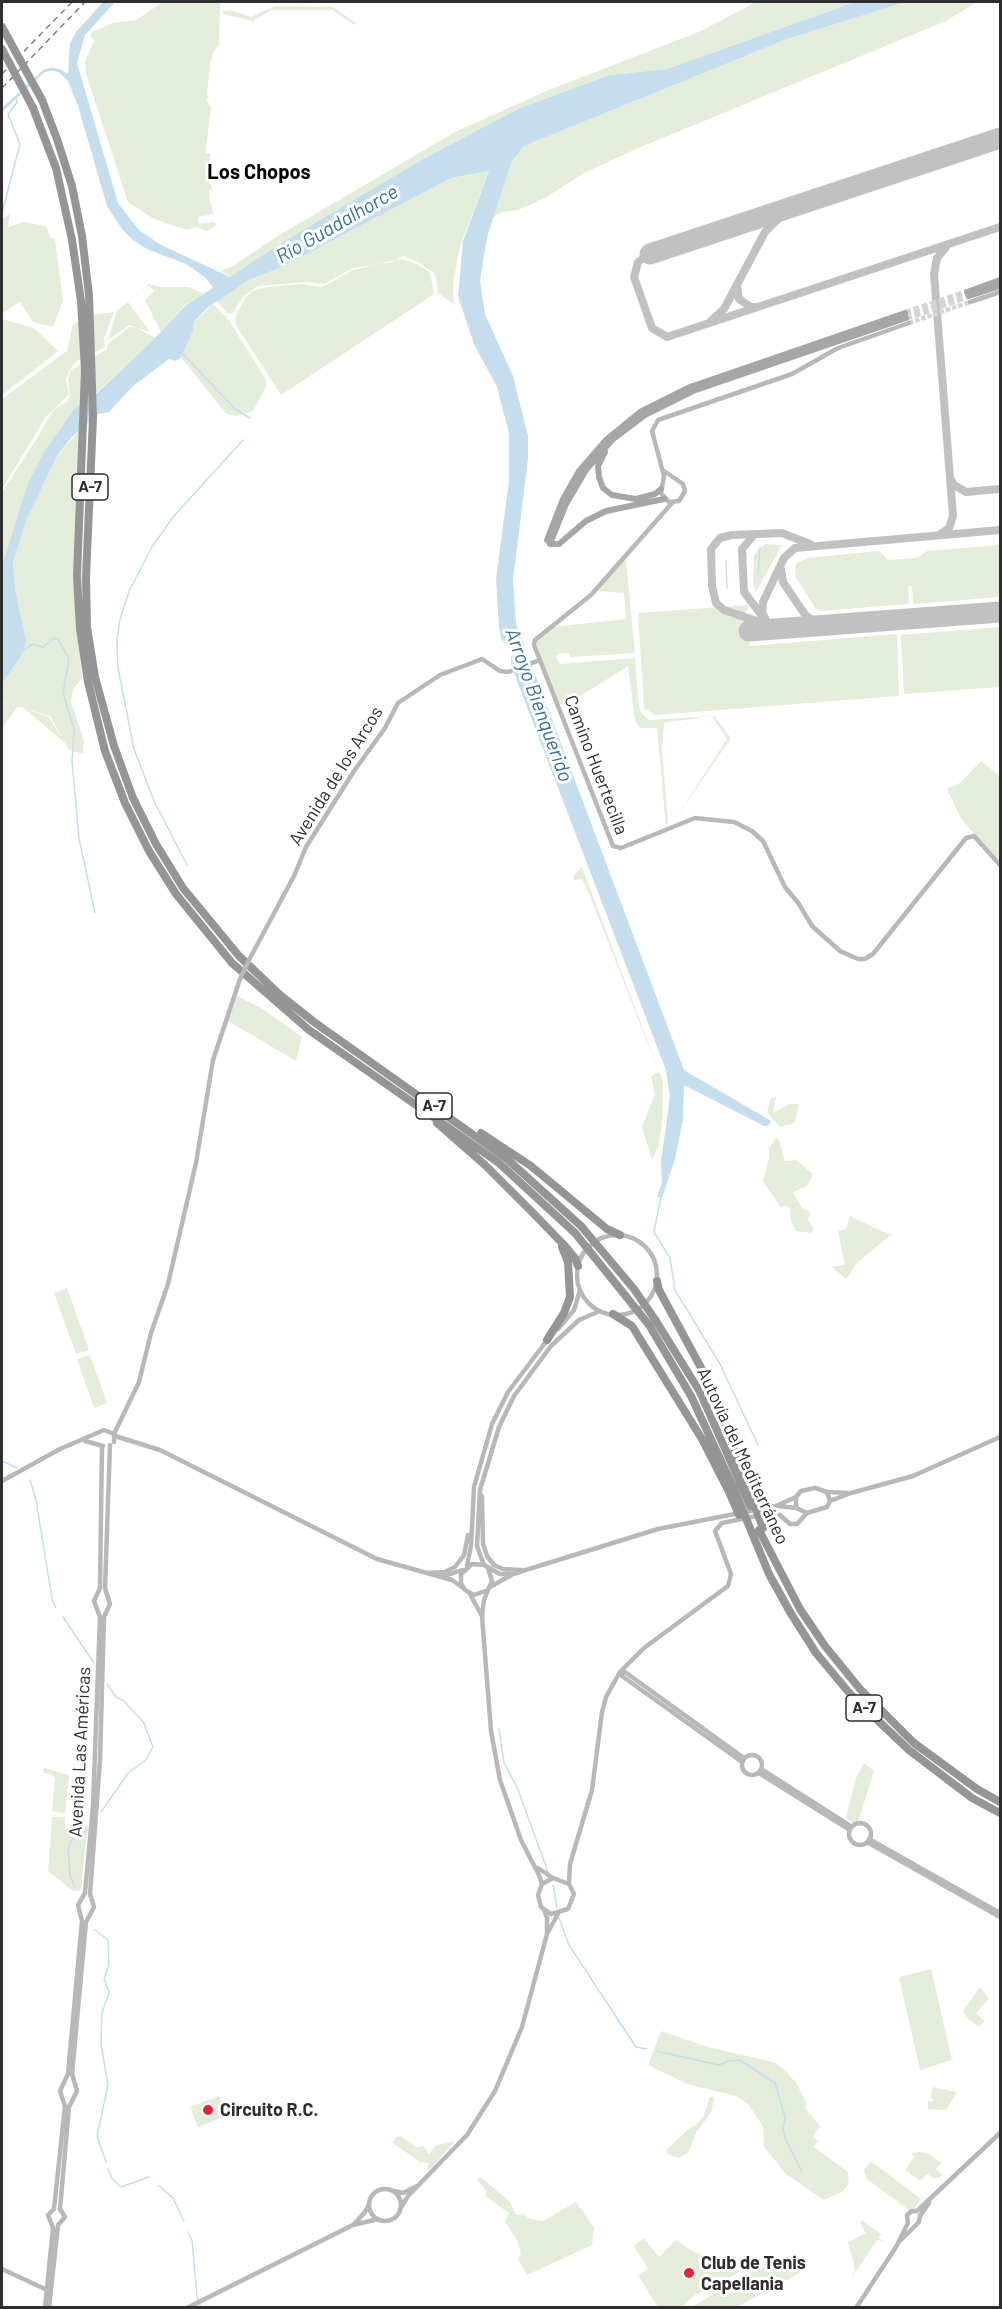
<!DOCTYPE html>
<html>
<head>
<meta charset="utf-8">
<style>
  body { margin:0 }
  #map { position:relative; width:1002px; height:2309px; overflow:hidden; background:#fff; font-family:Barlow,sans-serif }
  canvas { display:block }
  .frame { position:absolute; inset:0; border:3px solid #2e2e2e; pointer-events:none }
</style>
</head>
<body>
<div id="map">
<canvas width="1002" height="2309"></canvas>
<div class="frame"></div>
</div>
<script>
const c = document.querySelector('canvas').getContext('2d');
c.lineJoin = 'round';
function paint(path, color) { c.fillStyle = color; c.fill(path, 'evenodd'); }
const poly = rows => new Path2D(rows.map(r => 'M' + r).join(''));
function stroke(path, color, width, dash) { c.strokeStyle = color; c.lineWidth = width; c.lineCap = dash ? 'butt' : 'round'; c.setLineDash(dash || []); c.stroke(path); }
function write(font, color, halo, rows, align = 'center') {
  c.font = font + ' Barlow,sans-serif'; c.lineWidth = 6; c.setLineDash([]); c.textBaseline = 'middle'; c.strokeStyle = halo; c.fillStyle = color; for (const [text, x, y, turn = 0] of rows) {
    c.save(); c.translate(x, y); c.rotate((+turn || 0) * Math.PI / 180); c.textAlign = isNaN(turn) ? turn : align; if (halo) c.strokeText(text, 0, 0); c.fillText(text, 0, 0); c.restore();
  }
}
paint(poly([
  [163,2,220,2,219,45,214,50,210,64,207,95,209,95,207,100,211,108,206,148,206,153,210,153,209,182,213,189,209,190,209,197,214,214,198,217,199,224,214,222,217,225,206,231,197,227,187,230,154,219,128,202,86,74,85,62,94,41,90,35,94,31,113,23,136,20],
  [756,2,855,2,667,69,610,75,520,108,423,159,286,240,231,277,220,271,231,267,276,237,455,132,544,92,701,31],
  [906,2,977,2,946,21,636,149,584,173,545,198,518,210,501,212,493,218,512,161,524,146,787,39],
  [275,6,333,7,356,23,355,25,332,10,271,10,253,21,223,14,223,11,234,11,251,17],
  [489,171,460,246,453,284,454,304,438,293,436,278,433,272,418,262,403,256,392,262,354,268,323,284,306,282,258,286,243,297,232,314,227,313,217,301,249,280,282,267,451,178],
  [10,214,8,227,23,222,46,226,50,237,55,239,63,301,53,327,33,322,20,302,2,313,2,219],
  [401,259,417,264,430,273,434,294,281,395,236,325,235,318,245,298,253,291,267,287,303,284,319,287,327,285,352,270],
  [149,284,162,287,189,287,204,294,184,306,161,332,145,300,154,291,149,286,145,288,128,302,150,332,129,325,108,340,117,311],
  [213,304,228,319,266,380,266,387,253,411,236,416,226,414,181,357,193,331,194,322],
  [114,312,104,338,105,347,77,361,70,369,66,380,69,394,46,417,2,489,2,399,67,351,73,324,97,314],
  [2,319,34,328,58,351,2,395],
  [130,327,137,328,155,338,95,394,74,409,45,450,27,485,2,566,2,492,38,437,48,418,55,409,66,403,70,396,68,380,71,370,106,350,109,343],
  [80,430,74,586,82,678,73,689,71,702,84,741,83,754,69,750,50,716,2,701,2,684,23,653,26,640,15,589,13,562,27,519,58,454],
  [766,544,782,545,756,592,753,583,754,556,758,549],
  [1000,545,1000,597,913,604,912,586,908,586,909,604,821,611,816,609,795,576,796,564,807,558,879,551,888,560,917,558,927,551],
  [623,559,626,561,635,653,570,657,569,653,557,654,556,657,560,664,635,658,639,708,643,715,649,720,714,716,731,738,674,821,727,739,712,716,664,723,662,748,668,822,666,827,657,728,640,728,635,721,628,666,565,706,558,703,537,647,537,640,553,627,626,619,624,593,598,591],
  [749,605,745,616,750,646,897,634,899,696,655,715,644,708,638,613],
  [1000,627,1000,687,904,694,901,635],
  [4,701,49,717,65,743,24,708,18,707,2,727,2,702],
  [981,761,1000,776,1000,862,961,819,947,789,960,783],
  [582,867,663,1082,662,1125,658,1147,652,1160,642,1127,655,1094,651,1076,659,1072,590,896,582,879,574,880,573,876],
  [237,996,263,1009,302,1037,296,1061,228,1021],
  [776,1097,773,1113,789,1104,799,1104,795,1123,780,1127,767,1113,771,1098],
  [776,1138,779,1140,785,1161,796,1160,813,1174,807,1186,793,1192,802,1208,810,1212,808,1220,813,1228,812,1233,796,1231,791,1221,790,1208,785,1205,781,1208,763,1181,769,1158,769,1148],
  [850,1216,888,1234,894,1232,857,1263,846,1279,832,1267,845,1265,838,1231,846,1229],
  [67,1288,89,1350,76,1354,54,1293],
  [90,1355,107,1403,94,1408,77,1359],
  [864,1763,874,1771,858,1822,854,1824,846,1818,856,1778],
  [44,1768,69,1775,65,1813,52,1811,55,1778,51,1774,43,1773],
  [52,1817,65,1817,65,1828,84,1827,88,1824,81,1890,73,1891,48,1871],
  [931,1969,952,2060,920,2070,899,1977],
  [980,1987,989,1999,976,2013,985,2021,979,2027,968,2019,963,2011],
  [661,2031,708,2047,773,2062,783,2068,797,2084,807,2105,805,2108,820,2126,813,2136,818,2141,814,2147,848,2172,849,2183,843,2191,824,2200,786,2174,764,2147,763,2126,748,2104,736,2096,687,2084,648,2065],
  [932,2087,957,2092,946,2110,928,2109,928,2101,932,2102,934,2099,931,2098],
  [219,2096,226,2116,198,2127,190,2107],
  [710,2097,714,2097,712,2111,696,2133,688,2153,678,2158,667,2154,666,2150,687,2130,696,2125,704,2115],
  [401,2136,416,2147,424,2146,429,2154,436,2145,455,2141,429,2171,427,2169,429,2163,420,2162,393,2143,396,2137],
  [919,2152,929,2154,941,2163,936,2169,943,2175,935,2179,927,2174,921,2181,905,2170,914,2157,911,2153],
  [871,2161,921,2199,913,2210,910,2211,867,2179,864,2170],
  [481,2177,510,2202,516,2215,525,2214,528,2218,543,2221,576,2202,594,2227,592,2245,527,2275,518,2259,521,2254,518,2242,505,2222,509,2213,485,2196,487,2191,477,2180],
  [862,2220,881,2234,879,2238,885,2242,877,2240,850,2280,855,2270,848,2242,866,2233,860,2222],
  [644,2238,659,2257,676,2240,692,2251,740,2271,711,2289,695,2295,682,2307,658,2307,638,2275,648,2269,634,2246],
  [775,2266,799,2270,800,2273,737,2307,692,2307,733,2282,761,2268]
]), '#e4edda');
paint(poly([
  [103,2,115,2,85,35,77,63,118,203,139,230,161,245,230,277,286,240,423,159,520,108,610,75,667,69,855,2,906,2,787,39,524,146,512,161,487,237,480,281,485,314,513,376,528,436,528,459,513,580,516,624,684,1070,771,1121,768,1126,764,1126,684,1085,683,1119,675,1159,662,1198,657,1197,662,1182,661,1161,670,1098,666,1070,511,665,511,657,519,649,510,649,501,638,499,627,496,579,509,481,509,433,497,387,474,344,458,296,463,241,489,171,451,178,282,267,249,280,207,308,194,322,193,331,181,357,176,361,169,359,133,386,109,412,98,414,72,437,58,454,27,519,13,562,15,589,26,640,23,653,2,684,2,566,27,485,45,450,74,409,96,394,155,338,185,306,213,288,206,278,186,264,147,249,133,240,122,229,107,206,78,106,68,81,58,71,58,68,68,74,70,43,77,31]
]), '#c4deee');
stroke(poly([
  [2,213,20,144,8,114,17,102,16,98],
  [183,354,235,409,250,418],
  [726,561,727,588],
  [758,574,760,548],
  [22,651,33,644,43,647,54,638,58,639,69,659,63,693,74,729,72,761,79,838,95,913],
  [187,865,154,801,134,749,118,668,117,641,120,619,130,589,152,547,173,517,243,440],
  [661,1197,654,1232,670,1258,675,1290,720,1364,758,1445],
  [2,1461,17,1468],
  [30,1480,36,1500,52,1599,56,1608],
  [63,1617,94,1663],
  [499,1729,504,1763,517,1787,548,1872],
  [101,1812,128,1773,145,1761,153,1747,144,1723,124,1701,116,1697,107,1684],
  [553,1885,557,1908],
  [75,1886,70,1876,68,1849,72,1840,88,1829],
  [559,1918,569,1945,636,2047,647,2049],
  [95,1930,108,1940,109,1965,104,1979,109,1992,102,2013,101,2044,108,2085,97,2136,106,2162],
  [656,2051,719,2065,729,2061],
  [731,2061,740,2060,775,2083,785,2117,783,2130,786,2140,802,2172],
  [108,2169,112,2179,121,2187,149,2177],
  [159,2186,173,2198,184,2221],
  [188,2232,192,2240,197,2297,201,2308]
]), '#c4deee', 1.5);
stroke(poly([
  [2,110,44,71,52,69,60,71]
]), '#c4deee', 3);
stroke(poly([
  [650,254,638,262,634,277,652,328,667,337,1000,227],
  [737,285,739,299,751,307,757,307],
  [711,321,724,309,765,232,781,216,805,203],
  [950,478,954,485,966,492,1000,489],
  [754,535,742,549,744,592,763,617],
  [939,535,949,528,953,516,934,274,937,258,946,247],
  [781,569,783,582,806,616,821,625],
  [766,620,762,612,763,602,784,558,795,548,1000,530],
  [781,629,724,610,716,603,712,586,711,549,720,538,732,535,782,533,810,544]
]), '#c1c1c1', 8);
stroke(poly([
  [650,254,1000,138],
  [749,631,1000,612]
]), '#c1c1c1', 21);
stroke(poly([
  [909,323,970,302]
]), '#d5d5d5', 4.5, [4.5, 2]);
stroke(poly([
  [905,313,967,292],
  [906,318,969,296]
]), '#d5d5d5', 6, [6, 3]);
stroke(poly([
  [970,302,1000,292],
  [664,471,683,484,685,491,679,501,669,502,661,493,664,476,652,431,658,420,792,374,838,348,909,323],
  [672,503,591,595,535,640,534,645,613,846,621,848,695,818,734,822,752,831,763,841,785,887,799,904,812,926,840,951,858,959,865,959,873,954,966,838,974,836,1000,865],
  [249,960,294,876,306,847,354,771,385,728,398,703,440,675,477,661,482,659,500,671,508,672,540,660],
  '577 1275a40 40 0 1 1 80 0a40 40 0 1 1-80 0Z',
  [558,1329,574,1310,580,1290],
  [114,1434,139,1382,151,1333,168,1284,196,1163,213,1060,240,979],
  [115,1436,160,1450,377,1559,452,1580,463,1588],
  [85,1441,103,1446],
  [2,1481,60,1449,104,1430,114,1434,114,1442],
  [815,1488,827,1492,830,1501,827,1507,807,1513,796,1508,796,1497,801,1491,815,1488],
  [827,1492,848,1493],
  [482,1496,483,1544,487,1556,494,1565,503,1569,521,1570],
  [830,1501,851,1493,913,1476,1000,1437],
  [778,1506,796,1508],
  [484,1565,477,1546,480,1490,499,1427,514,1396,551,1346,579,1320,600,1311],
  [467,1566,471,1546,474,1487,492,1424,508,1392,548,1339],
  [488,1568,492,1581,488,1590,474,1595,465,1590,461,1583,461,1574,472,1564,484,1565,500,1574,510,1574],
  [428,1573,445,1572,455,1567,464,1555,468,1535],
  [442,1577,462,1570],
  [490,1587,513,1574,658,1529,776,1506,796,1497],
  [488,1590,484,1600,482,1616,491,1731,500,1780,521,1840,539,1875,542,1884,538,1895,541,1907,551,1914,568,1909,574,1894,569,1884,553,1878,542,1884],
  [470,1594,482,1616],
  [622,1673,622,1676,742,1762],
  [622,1673,625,1672,744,1758],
  '742 1765a10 10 0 1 1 20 0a10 10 0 1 1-20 0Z',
  [761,1769,852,1827],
  [759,1773,850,1830],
  '849 1834a11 11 0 1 1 22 0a11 11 0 1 1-22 0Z',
  [869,1839,1000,1913],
  [867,1842,1000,1917],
  [538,1868,553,1878],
  [569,1884,570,1864,592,1790,602,1712,606,1697,620,1672,644,1648,728,1586,731,1574,715,1531,722,1523,771,1513,780,1515,790,1524,797,1524,807,1513],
  [548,1932,558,1914],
  '369 2205a16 16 0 1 1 32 0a16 16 0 1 1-32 0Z',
  [394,2191,403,2193,417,2186],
  [54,2209,65,2106,60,2091,68,2074,82,1921,78,1905,85,1893,93,1806,100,1617,94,1601,100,1588,102,1446],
  [60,2209,69,2107,77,2091,72,2074,86,1922,94,1907,90,1894,100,1760,104,1617,110,1604,105,1588,110,1445],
  [400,2209,408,2196,467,2135,495,2091,522,2027,547,1934,547,1918,544,1910],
  [917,2211,1000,2133],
  [920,2216,929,2203],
  [355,2223,365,2212,369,2204],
  [58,2225,65,2217,60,2209],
  [901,2240,919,2222,920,2215],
  [2,2269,47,2290],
  [45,2308,53,2228,48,2215,54,2209],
  [49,2308,58,2225],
  [187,2308,353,2225,378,2219],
  [856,2308,896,2247,908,2223,907,2215,912,2211,917,2211]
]), '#b8b8b8', 4.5);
stroke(poly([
  [967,292,1000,280],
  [969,296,1000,286],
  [605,452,598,466,599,477,603,488,612,495,636,499,655,494,661,489],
  [664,499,606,511,586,521,559,544,551,544,547,540,563,499,579,471,607,439,640,412,690,387,905,313],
  [550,544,566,504,586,470,613,439,645,415,693,391,906,318]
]), '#a6a6a6', 6);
stroke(poly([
  [42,100,57,139,72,186,82,236,89,295,93,418,86,577,87,627,95,677,114,746,133,798,156,844,183,888,239,956,280,995,314,1022,506,1158,581,1226],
  [33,108,56,168,72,240,81,301,85,371,77,576,80,629,88,682,105,751,125,803,149,851,176,894,232,963,309,1030,499,1163,575,1233],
  [437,1123,485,1165,532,1212,565,1246,575,1258,578,1266],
  [481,1133,531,1166,607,1229,620,1235],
  [657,1281,659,1290,712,1388,746,1482],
  [613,1314,632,1326,702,1439,729,1492],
  [656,1321,700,1392,741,1485],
  [649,1325,691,1396,734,1489],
  [547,1340,564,1313,570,1297,568,1262,562,1247],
  [759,1530,800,1609,825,1646,860,1689,914,1743,977,1789,1000,1802],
  [752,1533,769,1574,790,1612,816,1653,851,1695,909,1750,972,1798,1000,1813]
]), '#959595', 8);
stroke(poly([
  [2,74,72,2],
  [2,88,85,2]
]), '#838383', 1.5, [6, 4.5]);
stroke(poly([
  [240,979,249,960]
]), '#b8b8b8', 4.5);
stroke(poly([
  [2,27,42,100],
  [2,49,33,108],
  [581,1226,634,1289,656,1321],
  [575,1233,649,1325],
  [746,1482,763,1528],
  [741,1485,750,1506],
  [734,1489,752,1533],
  [729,1492,739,1515]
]), '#959595', 8);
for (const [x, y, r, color] of [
  [208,2110,6,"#f4202e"],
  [689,2273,6,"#f4202e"]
]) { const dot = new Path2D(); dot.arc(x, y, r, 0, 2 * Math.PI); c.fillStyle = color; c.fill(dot); stroke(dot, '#fff', 2); }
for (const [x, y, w] of [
  [90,487,36],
  [434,1106,36],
  [864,1708,36]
]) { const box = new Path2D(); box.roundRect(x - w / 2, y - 13, w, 26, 4.5); c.fillStyle = '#fff'; c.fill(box); stroke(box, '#2e2e2e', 1.5); }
write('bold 16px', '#2e2e2e', null, [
  ["A-7",90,487],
  ["A-7",434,1106],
  ["A-7",864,1708]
]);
write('18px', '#2e2e2e', '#fff', [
  ["Camino Huertecilla",596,765,69],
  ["Avenida de los Arcos",336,776,-58],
  ["Autovía del Mediterráneo",743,1456,65],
  ["Avenida Las Américas",80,1752,-87]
]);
write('bold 18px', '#2e2e2e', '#fff', [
  ["Circuito R.C.",220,2110],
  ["Club de Tenis",701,2263],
  ["Capellania",701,2284]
], 'left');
write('bold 20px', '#000', '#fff', [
  ["Los Chopos",259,172]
]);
write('italic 20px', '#357097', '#fff', [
  ["Río Guadalhorce",337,224,-30],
  ["Arroyo Bienquerido",539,705,70]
]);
</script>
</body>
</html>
